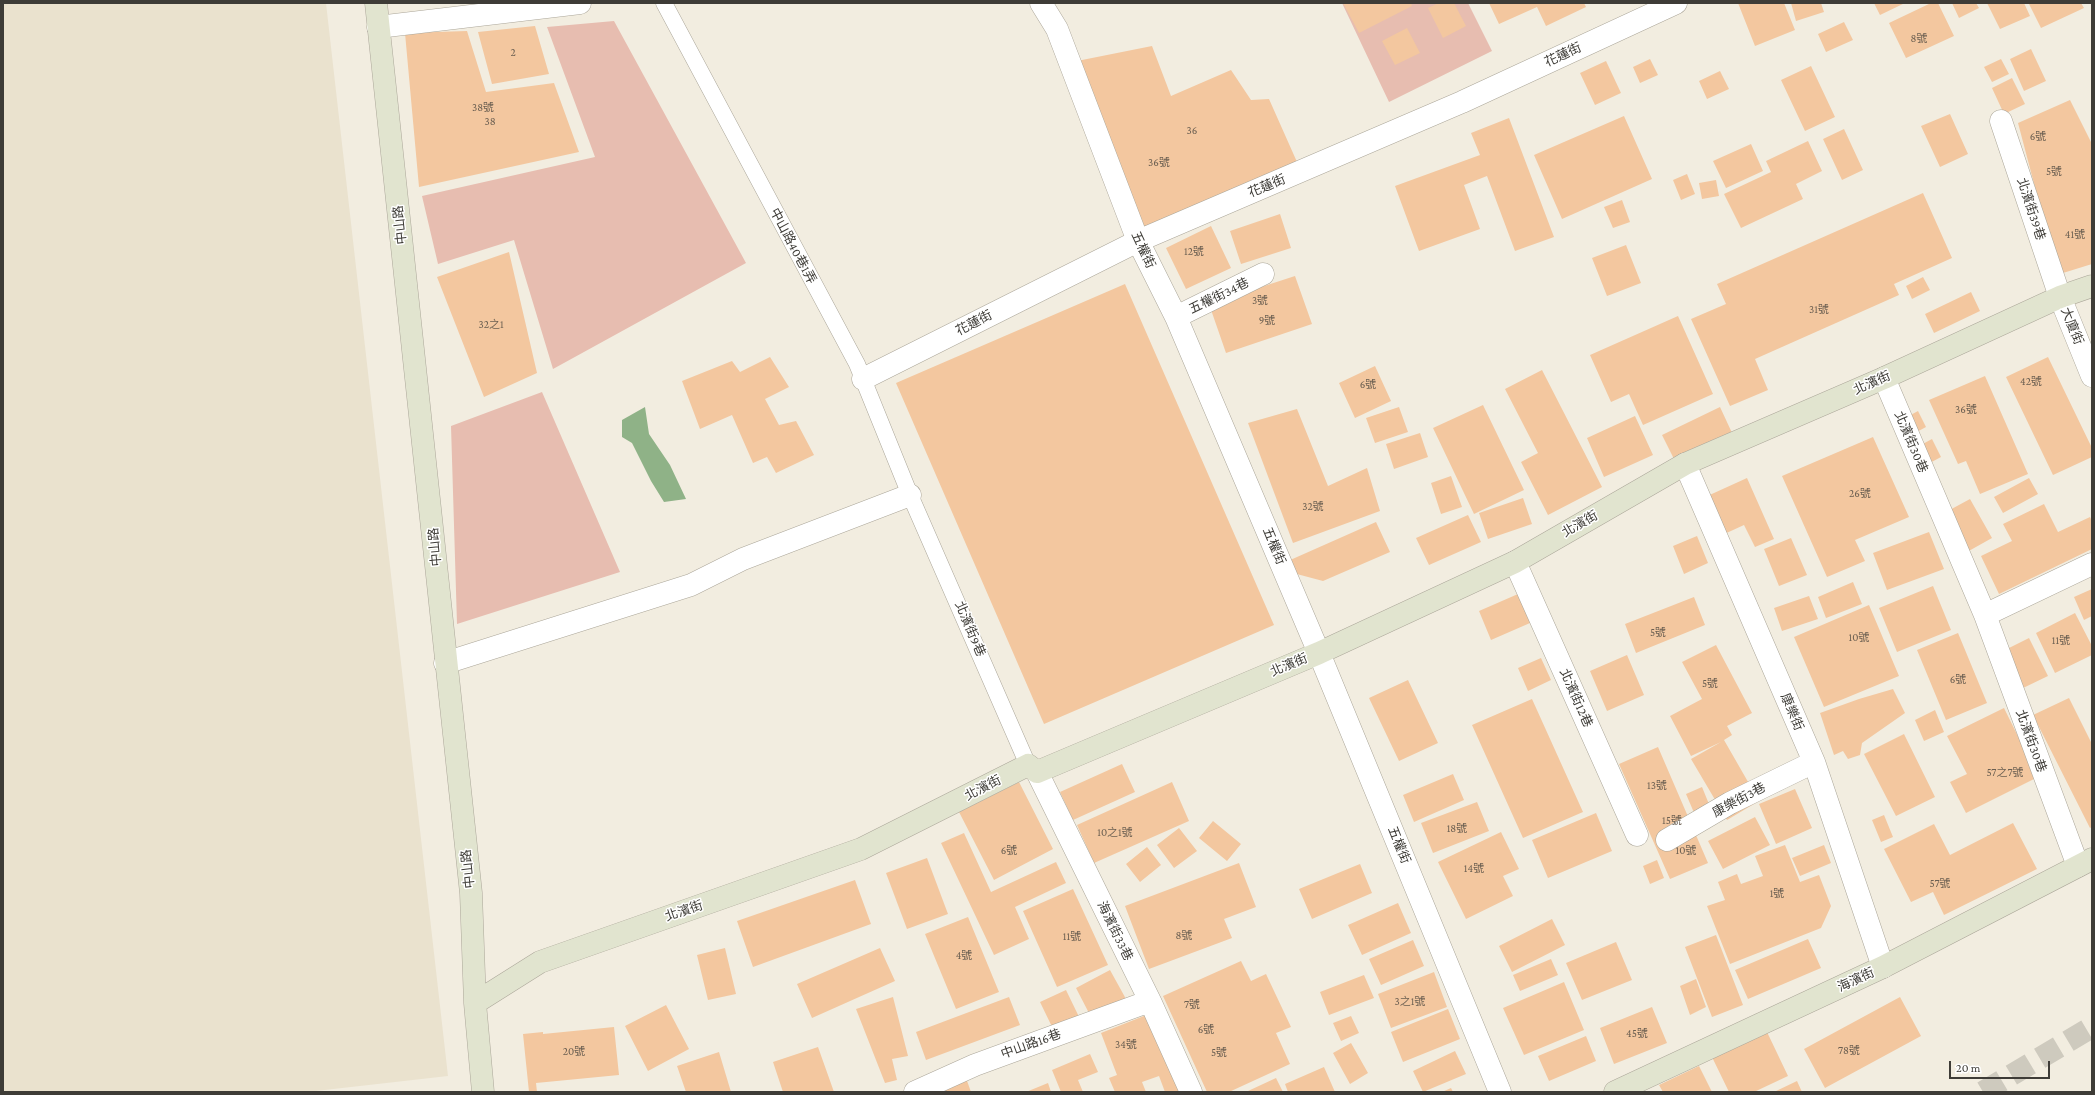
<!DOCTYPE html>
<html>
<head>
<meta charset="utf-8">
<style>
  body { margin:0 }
  #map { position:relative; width:2095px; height:1095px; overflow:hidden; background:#f2ede0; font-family:"Crimson Pro",serif }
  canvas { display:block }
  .frame { position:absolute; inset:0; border:4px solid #3e3c37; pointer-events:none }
  .scale { position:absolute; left:1949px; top:1061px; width:101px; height:18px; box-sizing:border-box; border:2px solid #3e3c37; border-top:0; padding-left:5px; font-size:12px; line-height:14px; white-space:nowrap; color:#3e3c37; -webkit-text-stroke:3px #fff; paint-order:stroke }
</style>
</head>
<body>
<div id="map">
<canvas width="2095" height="1095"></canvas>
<div class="frame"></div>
<div class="scale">20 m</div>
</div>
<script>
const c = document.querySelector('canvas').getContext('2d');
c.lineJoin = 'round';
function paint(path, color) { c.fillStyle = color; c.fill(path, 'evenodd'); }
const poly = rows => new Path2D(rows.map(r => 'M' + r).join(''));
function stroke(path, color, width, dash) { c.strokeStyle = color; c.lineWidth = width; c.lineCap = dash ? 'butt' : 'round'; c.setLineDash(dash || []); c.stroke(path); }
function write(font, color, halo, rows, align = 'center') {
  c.font = font + ' "Crimson Pro","Noto Sans TC",serif'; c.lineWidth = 3; c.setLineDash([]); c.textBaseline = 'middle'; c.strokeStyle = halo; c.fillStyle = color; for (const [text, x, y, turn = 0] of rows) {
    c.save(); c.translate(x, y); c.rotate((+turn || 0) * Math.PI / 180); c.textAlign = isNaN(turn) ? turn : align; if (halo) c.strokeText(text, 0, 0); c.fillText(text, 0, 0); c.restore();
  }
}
paint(poly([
  [3,3,326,3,448,1076,307,1092,3,1092]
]), '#eae2ce');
paint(poly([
  [1342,3,1468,3,1492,51,1389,102],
  [614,21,746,263,553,369,514,240,438,264,422,196,595,157,547,27],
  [542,392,620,572,457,624,451,426]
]), '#e7bdb0');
paint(poly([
  [645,407,649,434,670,465,686,499,664,502,651,481,632,443,622,437,622,420]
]), '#8fb287');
paint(poly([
  [1343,3,1411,3,1412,6,1359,33],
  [1439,3,1454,3,1466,26,1443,38,1428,8],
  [1489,3,1584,3,1586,7,1546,26,1537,7,1499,24],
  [1738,3,1784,3,1795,30,1755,46],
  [1791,3,1821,3,1824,12,1796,21],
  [1874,3,1905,3,1880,15],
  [1931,3,1938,3,1954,36,1906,58,1889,23],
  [1952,3,1976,3,1979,8,1959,18],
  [1987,3,2024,3,2030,16,2000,29],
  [2032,3,2081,3,2084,8,2041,28,2029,4],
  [1844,22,1853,40,1826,52,1818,34],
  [535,26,549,74,492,84,478,32],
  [1407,28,1420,53,1395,65,1382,41],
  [467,31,486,92,554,83,579,152,419,187,405,33],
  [1152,46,1171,96,1231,70,1251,100,1269,99,1297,162,1144,233,1072,62],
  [2031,49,2046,81,2024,91,2010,59],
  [1650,59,1658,75,1640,83,1633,67],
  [2001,59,2009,74,1992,82,1984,67],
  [1606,61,1621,93,1595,105,1580,73],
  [1811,66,1835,117,1805,131,1781,80],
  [1720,71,1729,89,1707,99,1699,81],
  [2012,78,2025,104,2004,114,1992,88],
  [2070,100,2092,144,2092,264,2063,273,2036,191,2018,123],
  [1950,114,1968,154,1940,167,1921,126],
  [1624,116,1652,179,1562,219,1534,155],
  [1509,118,1554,237,1515,251,1487,176,1464,185,1480,229,1419,251,1395,186,1480,155,1471,133],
  [1844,129,1863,170,1842,180,1823,139],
  [1808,141,1822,171,1796,184,1803,199,1741,228,1724,194,1771,172,1766,161],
  [1751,144,1763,171,1726,188,1713,161],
  [1687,174,1695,194,1681,200,1673,180],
  [1716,180,1719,196,1702,199,1699,183],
  [1923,193,1952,258,1894,284,1899,295,1755,359,1768,390,1730,406,1691,319,1726,304,1717,284],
  [1622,200,1630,222,1613,228,1604,207],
  [1280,214,1291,248,1241,264,1230,231],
  [1211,226,1231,268,1186,289,1166,248],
  [1626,245,1641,283,1607,296,1592,258],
  [509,252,537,373,484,397,437,277],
  [1295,276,1312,324,1226,353,1209,304],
  [1923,277,1930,290,1912,299,1906,286],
  [1125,284,1274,625,1044,724,896,383],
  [1971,292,1980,311,1934,333,1925,314],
  [1678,316,1713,394,1643,425,1629,394,1611,402,1590,355],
  [770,357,789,387,765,399,779,425,796,421,814,455,776,473,767,457,753,463,732,415,700,429,682,381,732,361,740,372],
  [2048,357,2092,448,2092,457,2053,475,2006,377],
  [1375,366,1391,401,1355,418,1339,383],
  [1542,370,1602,487,1548,515,1521,462,1538,453,1505,389],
  [1985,376,2028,474,1980,494,1966,461,1958,464,1929,400],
  [1483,405,1524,490,1474,514,1433,428],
  [1399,407,1408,432,1375,443,1366,418],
  [1720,407,1733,435,1676,463,1662,435],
  [1297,409,1328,486,1367,468,1380,511,1293,543,1248,423],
  [1918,411,1926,427,1913,434,1905,418],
  [1635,416,1653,455,1604,477,1587,438],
  [1420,433,1428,457,1394,469,1386,444],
  [1873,437,1909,517,1855,540,1865,561,1827,577,1782,476],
  [1932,439,1941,457,1926,465,1917,447],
  [1451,476,1462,507,1441,514,1431,483],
  [1747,478,1774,539,1755,547,1744,525,1720,536,1703,498],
  [2029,478,2038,494,2003,513,1994,497],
  [1523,498,1532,524,1488,539,1479,513],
  [1970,499,1992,538,1967,552,1946,512],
  [2044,504,2058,532,2090,517,2092,521,2092,549,1999,594,1981,556,2012,541,2003,524],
  [1468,515,1481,542,1429,565,1416,538],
  [1376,522,1390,552,1323,581,1293,573,1288,561],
  [1929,532,1944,569,1887,590,1873,553],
  [1697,536,1708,563,1684,574,1673,546],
  [1791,538,1807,575,1779,586,1764,549],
  [1853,582,1862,604,1826,618,1818,597],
  [1933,586,1951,630,1897,652,1879,608],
  [2092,589,2092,616,2084,620,2074,597],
  [1518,594,1530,623,1491,640,1479,611],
  [1809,596,1818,619,1782,631,1774,608],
  [1694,597,1705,625,1636,653,1625,624],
  [1869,605,1899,676,1824,707,1794,637],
  [2075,613,2092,646,2092,655,2055,673,2036,633],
  [1958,633,1987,703,1946,720,1917,650],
  [2029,638,2048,676,2021,689,2003,651],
  [1716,645,1752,713,1727,726,1732,735,1724,740,1759,801,1727,820,1691,759,1721,742,1691,756,1670,716,1702,699,1682,662],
  [1627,655,1644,695,1607,711,1590,671],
  [1541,658,1551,680,1528,691,1518,668],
  [1408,680,1438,743,1399,761,1369,698],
  [1893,689,1905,713,1862,743,1860,755,1848,759,1843,751,1834,755,1820,713,1859,699],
  [2069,698,2092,744,2092,827,2090,828,2033,715],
  [1532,699,1583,812,1523,838,1472,725],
  [2004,708,2038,777,1966,813,1950,782,1967,774,1947,736],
  [1935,710,1944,732,1924,741,1915,720],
  [1904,734,1935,797,1896,816,1864,754],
  [1658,747,1708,863,1670,879,1619,764],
  [1122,764,1135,792,1073,820,1060,792],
  [1453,774,1464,800,1414,822,1403,795],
  [1019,782,1053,849,994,880,959,812],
  [1172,782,1189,821,1094,863,1077,825],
  [1702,787,1711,809,1695,815,1686,794],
  [1795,789,1812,828,1776,844,1759,804],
  [1477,802,1489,831,1433,853,1421,823],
  [1596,813,1612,851,1548,878,1532,840],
  [1884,815,1893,837,1881,842,1872,820],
  [1755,817,1770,845,1723,869,1708,841],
  [1213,821,1241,844,1227,861,1199,838],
  [2013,823,2037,869,1944,915,1933,892,1911,902,1884,849,1934,824,1950,855],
  [1179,828,1197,851,1174,868,1157,845],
  [1501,832,1519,869,1503,876,1513,896,1466,919,1438,862],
  [964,833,991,892,1056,862,1066,883,1015,907,1029,939,994,955,941,843],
  [1785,845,1800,882,1819,875,1831,906,1821,928,1730,964,1707,906,1725,900,1718,882,1737,874,1741,884,1763,876,1755,856],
  [1824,845,1831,863,1800,876,1792,858],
  [1147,847,1161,865,1140,882,1126,864],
  [927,858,948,914,907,929,886,873],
  [1657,860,1664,878,1650,884,1643,866],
  [1239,863,1256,907,1224,919,1232,938,1149,969,1125,906],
  [1360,864,1372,893,1312,919,1299,889],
  [855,880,871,924,753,967,737,921],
  [1073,889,1108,965,1057,987,1023,911],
  [1398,903,1411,933,1362,955,1348,925],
  [968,917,999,992,956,1009,925,934],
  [1552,919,1565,945,1512,972,1499,946],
  [1716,935,1743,1005,1712,1017,1685,947],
  [1808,939,1821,968,1748,999,1735,970],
  [1413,940,1424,966,1381,985,1369,959],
  [1616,942,1632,980,1582,1000,1566,963],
  [725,948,736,994,708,1000,697,955],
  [880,948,895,981,812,1018,797,984],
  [1551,959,1558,975,1520,991,1513,975],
  [1241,961,1251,981,1266,974,1291,1027,1276,1033,1290,1064,1229,1092,1207,1092,1163,996],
  [1110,970,1126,999,1091,1017,1076,988],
  [1434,972,1447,1007,1391,1028,1378,994],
  [1364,975,1374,998,1329,1015,1320,992],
  [1696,979,1706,1007,1690,1015,1680,986],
  [1564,982,1584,1030,1524,1055,1503,1008],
  [1066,990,1081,1021,1055,1033,1040,1002],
  [893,997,908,1056,892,1059,897,1080,885,1083,856,1009],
  [1009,997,1020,1025,926,1060,916,1032],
  [1900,997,1921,1036,1825,1088,1804,1049],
  [666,1005,689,1049,648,1071,625,1026],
  [1652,1007,1667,1043,1614,1064,1600,1028],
  [1448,1009,1460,1039,1403,1062,1391,1032],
  [1154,1012,1185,1092,1165,1092,1159,1076,1142,1082,1146,1092,1115,1092,1109,1078,1117,1075,1101,1033],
  [1351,1016,1359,1033,1341,1041,1333,1023],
  [614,1027,619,1075,536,1083,537,1092,529,1092,523,1034,543,1032,543,1034],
  [1767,1032,1788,1076,1754,1092,1729,1092,1712,1057],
  [1586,1036,1596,1061,1549,1081,1538,1056],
  [1351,1043,1368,1073,1350,1084,1333,1053],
  [818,1047,834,1092,783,1092,773,1062],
  [1455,1051,1466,1074,1423,1092,1413,1071],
  [719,1052,731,1092,686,1092,677,1066],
  [1090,1054,1098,1072,1078,1080,1083,1092,1061,1092,1052,1070],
  [1699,1066,1712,1092,1663,1092,1659,1085],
  [1324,1067,1335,1092,1288,1092,1285,1084],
  [966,1078,971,1092,928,1092],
  [1276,1078,1283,1092,1249,1092,1248,1091],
  [1797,1081,1802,1092,1774,1092],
  [1048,1083,1051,1092,1026,1092],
  [1451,1088,1453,1092,1442,1092]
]), '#f3c79f');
stroke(poly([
  [1983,1092,2092,1027]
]), '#cecabe', 22, [22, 11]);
const lane = poly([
  [664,3,857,364,910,495,1028,765]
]);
const street = poly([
  [1041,3,1057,29,1138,241,1176,317,1319,653,1500,1092],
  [378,27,580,3],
  [2001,121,2060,297,2092,376],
  [1176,317,1263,274],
  [1884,378,1985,615,2078,866],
  [863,379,1138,241,1462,102,1676,3],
  [1685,464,1814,762,1883,967],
  [1515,562,1637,835],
  [1985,615,2092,564],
  [445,663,691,585,743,559,910,495],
  [1037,772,1150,1001,1191,1092],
  [1667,840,1730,803,1814,762],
  [915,1092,975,1065,1150,1001]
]);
const secondary = poly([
  [376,3,471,893,475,1003,483,1092],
  [475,1003,540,962,861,849,1028,765,1037,772,1319,653,1515,562,1685,464,1884,378,2060,297,2092,286],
  [1615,1092,1883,967,2092,859]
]);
stroke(lane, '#aba699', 17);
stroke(street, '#aba699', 23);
stroke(secondary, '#aba699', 23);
stroke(lane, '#fff', 16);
stroke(street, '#fff', 22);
stroke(secondary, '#e1e4cf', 22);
write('11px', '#6b5f51', null, [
  ["8號",1919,39],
  ["2",513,53],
  ["38號",483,108],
  ["38",490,122],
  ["36",1192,131],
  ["6號",2038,137],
  ["36號",1159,163],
  ["5號",2054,172],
  ["41號",2075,235],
  ["12號",1194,252],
  ["3號",1260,301],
  ["31號",1819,310],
  ["9號",1267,321],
  ["32之1",491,325],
  ["42號",2031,382],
  ["6號",1368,385],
  ["36號",1966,410],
  ["26號",1860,494],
  ["32號",1313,507],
  ["5號",1658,633],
  ["10號",1859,638],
  ["11號",2061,641],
  ["6號",1958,680],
  ["5號",1710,684],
  ["57之7號",2005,773],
  ["13號",1657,786],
  ["15號",1672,821],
  ["18號",1457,829],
  ["10之1號",1115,833],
  ["6號",1009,851],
  ["10號",1686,851],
  ["14號",1474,869],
  ["57號",1940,884],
  ["1號",1777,894],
  ["8號",1184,936],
  ["11號",1072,937],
  ["4號",964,956],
  ["3之1號",1410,1002],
  ["7號",1192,1005],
  ["6號",1206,1030],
  ["45號",1637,1034],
  ["34號",1126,1045],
  ["78號",1849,1051],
  ["20號",574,1052],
  ["5號",1219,1053]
]);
write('13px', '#3e3c37', '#fff', [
  ["花蓮街",1563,55,-25],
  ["花蓮街",1267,186,-23],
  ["北濱街39巷",2031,209,72],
  ["中山路",400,225,-96],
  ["中山路40巷1弄",793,246,62],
  ["五權街",1143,250,65],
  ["五權街34巷",1219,296,-26],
  ["花蓮街",974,323,-27],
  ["大廈街",2072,326,68],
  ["北濱街",1872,383,-24],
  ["北濱街30巷",1911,442,67],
  ["北濱街",1580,524,-30],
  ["五權街",1274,546,67],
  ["中山路",435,547,-95],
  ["北濱街9巷",970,629,67],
  ["北濱街",1289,665,-23],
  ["北濱街12巷",1576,698,66],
  ["康樂街",1792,712,67],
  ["北濱街30巷",2031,741,70],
  ["北濱街",983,788,-27],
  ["康樂街3巷",1739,800,-28],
  ["五權街",1399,845,68],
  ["中山路",468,869,-96],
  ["北濱街",684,911,-19],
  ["海濱街33巷",1115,931,64],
  ["海濱街",1856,980,-25],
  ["中山路16巷",1031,1044,-20]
]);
</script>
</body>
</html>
